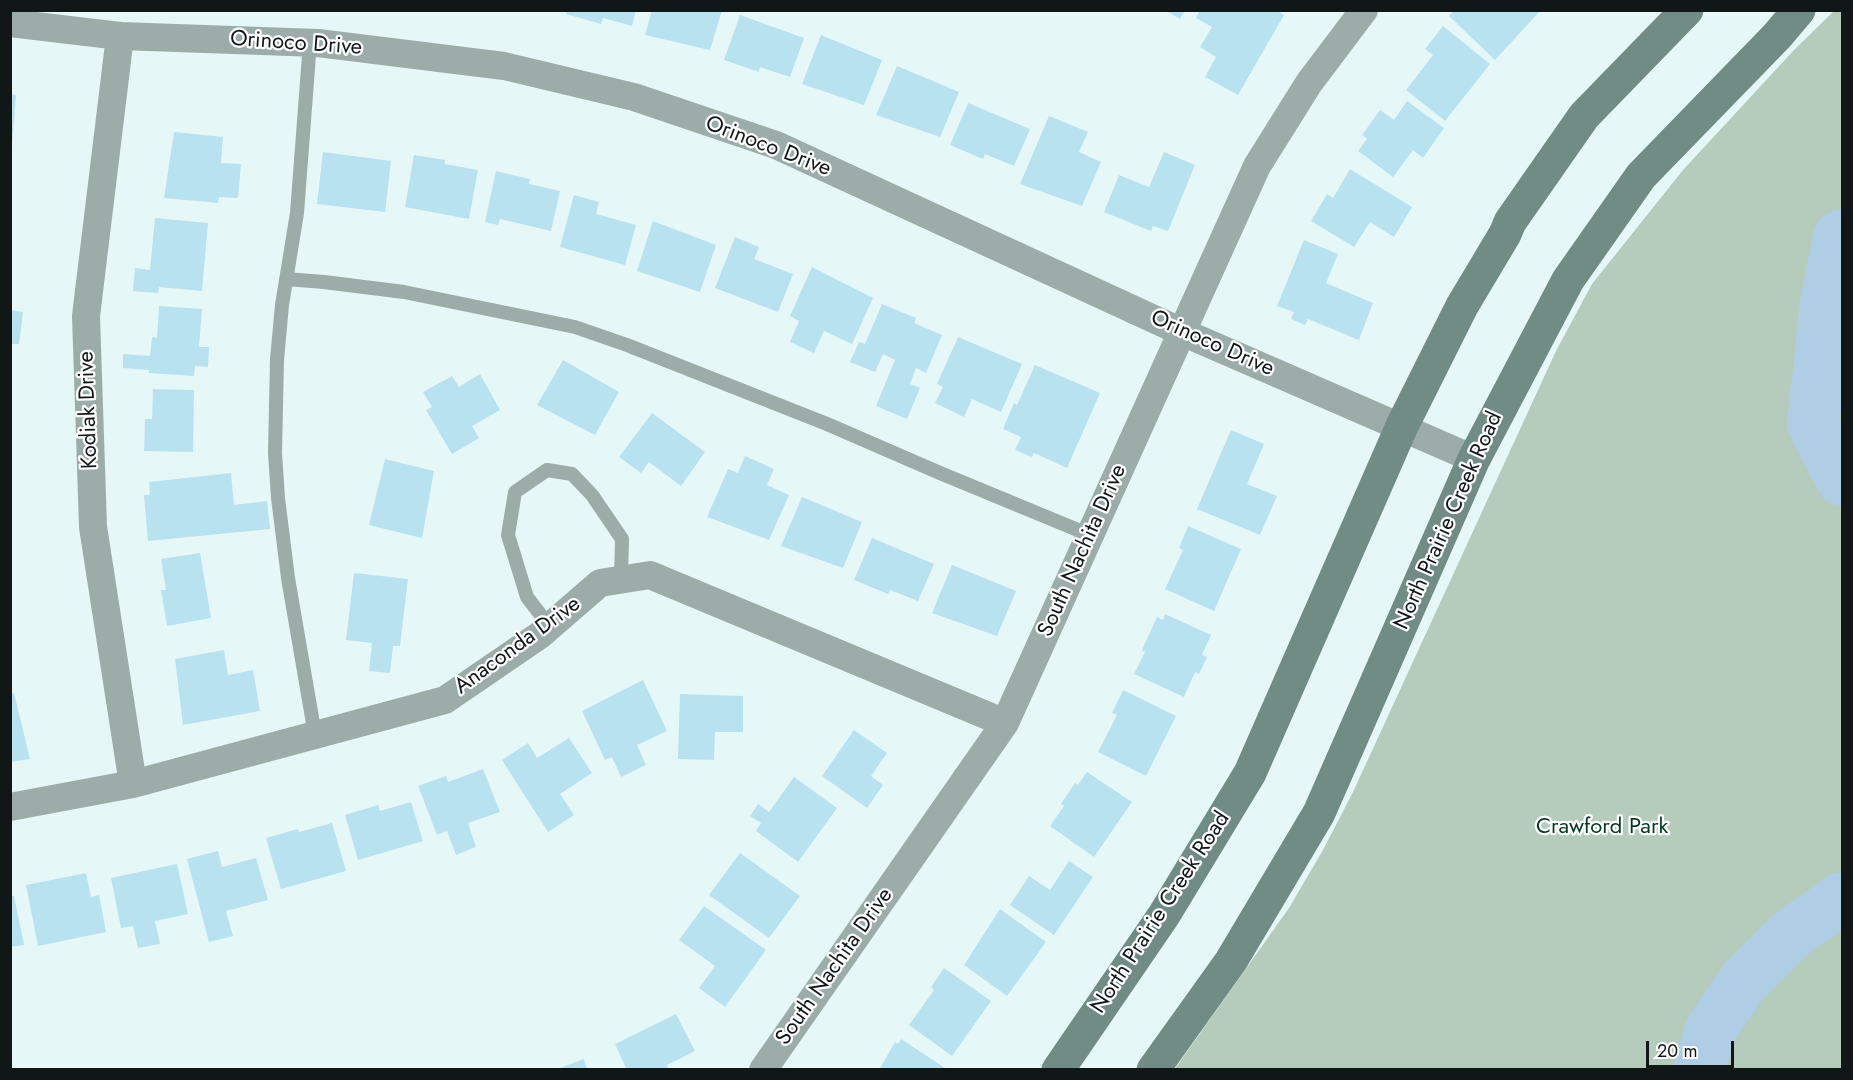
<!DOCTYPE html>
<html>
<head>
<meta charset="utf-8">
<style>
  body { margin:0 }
  #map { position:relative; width:1853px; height:1080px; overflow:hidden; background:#e6f7f8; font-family:Jost,sans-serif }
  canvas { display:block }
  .frame { position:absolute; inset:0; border:12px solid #111717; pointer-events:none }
  .scale { position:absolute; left:1646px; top:1041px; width:88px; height:27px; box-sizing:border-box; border:3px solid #111717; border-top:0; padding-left:8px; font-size:18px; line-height:21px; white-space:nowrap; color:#111717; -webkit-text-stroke:4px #fff; paint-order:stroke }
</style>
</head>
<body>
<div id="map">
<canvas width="1853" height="1080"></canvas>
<div class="frame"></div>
<div class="scale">20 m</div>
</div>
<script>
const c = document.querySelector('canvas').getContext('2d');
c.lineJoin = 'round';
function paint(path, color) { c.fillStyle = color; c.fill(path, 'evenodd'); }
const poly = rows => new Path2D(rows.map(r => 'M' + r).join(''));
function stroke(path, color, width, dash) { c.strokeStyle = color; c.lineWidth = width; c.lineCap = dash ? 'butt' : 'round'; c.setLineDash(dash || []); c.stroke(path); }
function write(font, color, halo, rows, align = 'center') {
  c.font = font + ' Jost,sans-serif'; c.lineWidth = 4.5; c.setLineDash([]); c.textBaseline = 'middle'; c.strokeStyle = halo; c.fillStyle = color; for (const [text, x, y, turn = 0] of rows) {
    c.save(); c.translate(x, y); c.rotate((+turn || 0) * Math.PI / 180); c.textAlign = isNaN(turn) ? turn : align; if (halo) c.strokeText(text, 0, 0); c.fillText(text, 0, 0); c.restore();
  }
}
paint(poly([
  [1834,11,1842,11,1842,1069,1174,1070,1289,908,1323,850,1353,792,1556,351,1592,284,1683,170,1794,50]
]), '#b5cbbc');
stroke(poly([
  [1842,235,1839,237,1826,303,1813,425,1842,480],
  [1699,1070,1711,1029,1743,982,1791,934,1842,898]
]), '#afcde5', 52);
paint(poly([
  [567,10,636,10,632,26,603,18,601,24,566,14],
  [652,10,722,10,710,50,645,35],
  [1165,10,1185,10,1180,19],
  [1200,10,1276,10,1284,15,1238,95,1205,77,1216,57,1200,47,1212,27,1196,18],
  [1454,10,1541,10,1495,60,1449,16],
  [740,15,804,38,790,77,760,67,759,72,724,60],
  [1443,26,1490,64,1445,121,1406,90,1433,55,1425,49],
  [821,35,882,60,864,105,802,84],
  [897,66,959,92,940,137,876,115],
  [10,94,16,95,12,145,10,145],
  [1407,101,1444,128,1423,158,1413,150,1393,177,1358,151,1367,139,1362,135,1380,110,1394,120],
  [968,103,1030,129,1014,166,985,154,983,159,950,145],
  [1049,116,1088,132,1079,152,1101,162,1082,206,1020,184],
  [174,132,223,137,221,163,241,164,238,198,219,197,218,203,164,198],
  [323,152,391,161,385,212,317,204],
  [1164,152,1195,165,1168,231,1153,226,1151,231,1104,212,1119,175,1149,187],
  [414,155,445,160,445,164,478,170,469,219,405,207],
  [1350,169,1412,207,1394,237,1370,222,1354,247,1311,221,1327,194,1333,198],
  [496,171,530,179,529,184,560,191,551,231,500,219,498,225,485,222],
  [574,195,599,202,596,214,636,225,625,265,560,247],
  [155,218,208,223,202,291,159,287,158,293,133,291,135,268,150,270],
  [653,221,716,245,700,292,637,271],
  [735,237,759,247,754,259,793,274,778,312,715,288],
  [1304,240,1338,254,1326,283,1373,303,1359,340,1308,319,1305,325,1291,319,1294,312,1277,306],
  [812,267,873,298,852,344,824,331,814,353,790,342,799,321,790,316],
  [882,304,916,318,914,323,942,335,926,373,916,368,910,384,920,388,907,419,876,406,895,360,883,354,875,372,850,362,859,342,865,344],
  [159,306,202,309,199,347,209,347,208,367,195,366,194,376,149,373,149,370,123,368,123,354,150,356,152,337,157,338],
  [10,310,23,312,19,344,10,344],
  [958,337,1022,364,1001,412,972,399,964,417,935,403,943,387,937,384],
  [563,360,619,392,595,435,537,405],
  [1035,365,1100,393,1067,468,1034,453,1032,457,1015,450,1021,437,1003,429,1014,403,1017,405],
  [480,374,500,410,472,426,479,438,452,454,426,410,432,407,423,392,452,376,459,387],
  [153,389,194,390,193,452,144,451,145,419,152,419],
  [652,413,705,452,681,486,649,462,641,473,619,457],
  [1231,430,1264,444,1247,484,1277,496,1260,535,1197,509],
  [745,456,774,469,767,485,789,495,769,540,707,517,728,469,738,473],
  [385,459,434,471,422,538,369,525],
  [231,473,234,505,267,501,270,529,148,541,144,495,150,495,149,482],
  [802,497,862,522,843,568,781,546],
  [1188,526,1241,549,1214,611,1165,589,1183,550,1179,548],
  [872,538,934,564,918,601,890,590,888,594,854,580],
  [200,553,211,618,167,626,161,590,166,590,161,559],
  [952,565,1016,591,997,636,932,613],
  [354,573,408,579,400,646,393,646,390,673,369,671,372,643,346,640],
  [1165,614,1211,635,1202,655,1207,657,1199,674,1195,672,1184,697,1134,674,1145,652,1142,650,1157,617,1163,620],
  [224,650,228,675,253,670,260,711,183,725,175,659],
  [643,680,667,731,637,745,646,765,621,777,612,757,605,760,582,711],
  [1123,690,1176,716,1146,776,1098,752,1117,715,1112,713],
  [14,693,30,759,10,762,10,694],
  [680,694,743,696,743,732,715,732,714,760,678,759],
  [854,730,887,753,871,776,883,785,867,808,822,776],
  [569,738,592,773,560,794,574,815,548,832,502,760,528,743,537,758],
  [483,769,500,812,468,823,476,847,456,855,447,831,437,835,418,786,446,776,448,782],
  [1087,772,1132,802,1094,857,1050,826,1064,806,1061,804,1075,783,1078,785],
  [794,777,837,808,798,862,756,831,761,823,750,816,758,804,769,812],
  [411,802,423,841,358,860,345,815,378,805,380,811],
  [332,823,346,871,281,889,266,838,298,829,299,832],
  [218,851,222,867,256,858,268,900,226,911,233,936,209,942,187,859],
  [740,853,800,896,769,938,709,895],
  [1069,861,1093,877,1054,935,1010,905,1029,876,1050,890],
  [177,864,188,914,155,921,160,944,138,948,133,926,121,928,111,878],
  [86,873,91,897,99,895,106,932,38,946,26,885],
  [10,896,14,896,24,945,10,947],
  [704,906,766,950,725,1007,699,988,715,966,679,940],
  [1000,909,1046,942,1007,996,964,965],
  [944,968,991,1001,952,1056,909,1025,934,990,931,987],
  [676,1014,695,1051,667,1065,669,1070,627,1070,615,1044],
  [901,1039,945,1068,944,1070,879,1070,895,1042,898,1044],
  [584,1059,587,1070,557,1070,557,1069]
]), '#b9e2f0');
stroke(poly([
  [310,42,297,213,282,305,277,360,275,453,278,498,288,578,315,735],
  [286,279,324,282,404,292,575,327,627,345,827,424,940,473,1090,535],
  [550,627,527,597,508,535,515,492,547,470,572,474,592,495,622,539,621,580]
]), '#9cada9', 14);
stroke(poly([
  [10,23,120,36,318,43,504,66,634,97,776,145,1182,332,1474,459],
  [120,36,86,316,93,527,133,784],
  [10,807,133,784,445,700,540,635,600,583,650,575,1005,723],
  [763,1070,1005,723,1257,166,1309,83,1364,10]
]), '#9cada9', 28);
stroke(poly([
  [1058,1070,1164,915,1250,773,1402,426,1462,306,1505,234,1510,222,1584,116,1687,10],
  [1153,1070,1231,961,1319,813,1474,459,1568,280,1641,176,1777,36,1799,10]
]), '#718b85', 33);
write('22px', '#111717', '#fff', [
  ["Orinoco Drive",296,44,4],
  ["Orinoco Drive",768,147,21],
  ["Orinoco Drive",1212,344,24],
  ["Kodiak Drive",89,410,-92],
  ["North Prairie Creek Road",1449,521,-66],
  ["South Nachita Drive",1083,551,-66],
  ["Anaconda Drive",518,646,-36],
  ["North Prairie Creek Road",1161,913,-57],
  ["South Nachita Drive",835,967,-55]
]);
write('22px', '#003b20', '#fff', [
  ["Crawford Park",1602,828]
]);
</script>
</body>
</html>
